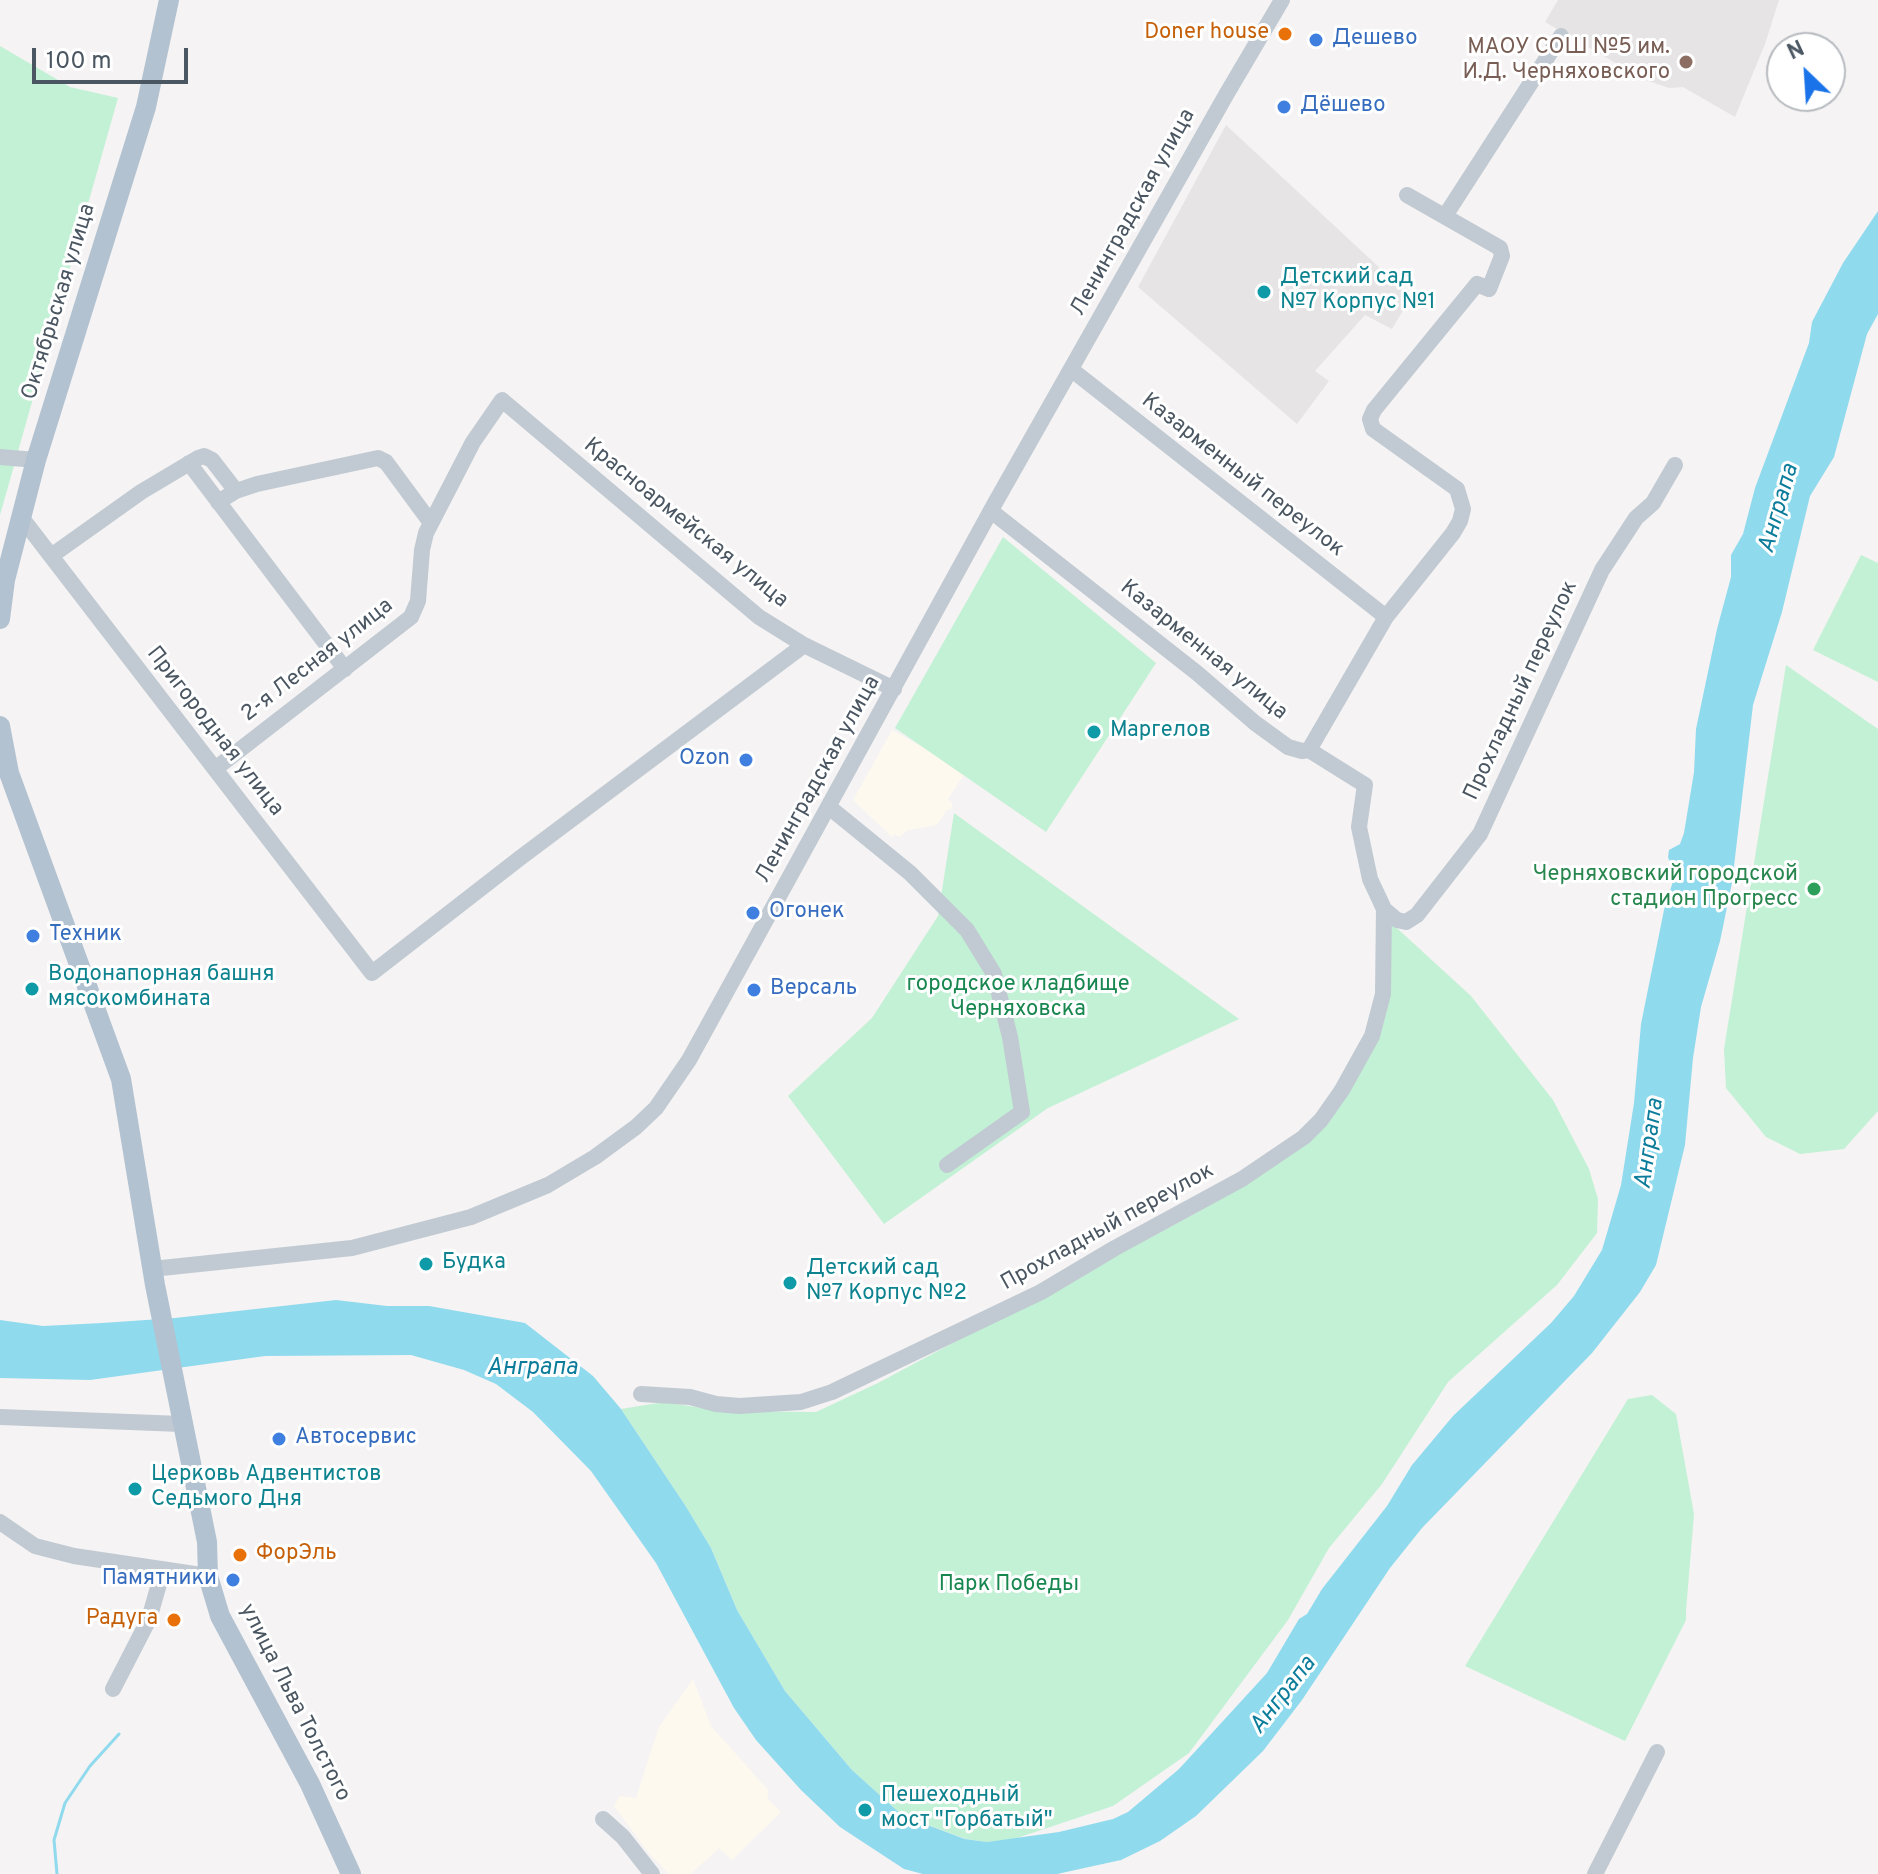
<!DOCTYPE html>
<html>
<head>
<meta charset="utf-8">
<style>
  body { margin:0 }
  #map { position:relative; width:1878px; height:1874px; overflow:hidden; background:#f5f3f3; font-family:Overpass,sans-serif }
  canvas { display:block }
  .north { position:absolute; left:1766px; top:32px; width:80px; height:80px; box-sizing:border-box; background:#fff; border:2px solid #b7bbc0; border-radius:50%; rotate:335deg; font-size:22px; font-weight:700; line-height:32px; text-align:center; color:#4a5661 }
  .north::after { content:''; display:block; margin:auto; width:28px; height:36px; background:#1a73e8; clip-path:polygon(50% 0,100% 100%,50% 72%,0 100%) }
  .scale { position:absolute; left:32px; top:48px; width:156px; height:36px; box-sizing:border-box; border:4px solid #4a5661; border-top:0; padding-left:10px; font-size:24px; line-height:28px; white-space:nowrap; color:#4a5661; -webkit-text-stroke:6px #fff; paint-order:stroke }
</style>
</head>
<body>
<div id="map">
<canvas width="1878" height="1874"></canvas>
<div class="north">N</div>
<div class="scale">100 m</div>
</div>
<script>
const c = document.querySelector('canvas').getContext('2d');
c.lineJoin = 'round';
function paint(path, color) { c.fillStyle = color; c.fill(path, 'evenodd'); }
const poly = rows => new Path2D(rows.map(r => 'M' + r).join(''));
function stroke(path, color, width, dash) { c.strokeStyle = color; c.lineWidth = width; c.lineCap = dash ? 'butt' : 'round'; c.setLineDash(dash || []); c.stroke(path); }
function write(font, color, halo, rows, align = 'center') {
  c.font = font + ' Overpass,sans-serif'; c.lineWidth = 6; c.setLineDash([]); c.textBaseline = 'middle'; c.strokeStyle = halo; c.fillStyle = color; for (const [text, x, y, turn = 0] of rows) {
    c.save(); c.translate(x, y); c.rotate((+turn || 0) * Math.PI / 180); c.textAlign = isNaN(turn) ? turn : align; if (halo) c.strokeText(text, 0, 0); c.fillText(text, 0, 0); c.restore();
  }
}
paint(poly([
  [892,730,966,772,948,799,952,803,952,808,946,811,937,825,908,830,899,837,895,834,892,837,853,800],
  [693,1679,711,1726,769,1791,767,1798,781,1812,732,1860,719,1848,691,1874,669,1874,649,1853,614,1806,620,1796,636,1798,659,1727]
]), '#fdf9ef');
paint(poly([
  [1558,0,1779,0,1765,44,1735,117,1683,87,1669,88,1643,79,1545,22],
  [1226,125,1411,297,1392,329,1365,315,1315,371,1329,381,1297,424,1138,287]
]), '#e6e4e5');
paint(poly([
  [0,46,70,87,118,98,0,515],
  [1003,537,1156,663,1046,832,895,728],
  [1861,555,1878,563,1878,682,1813,650],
  [1786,665,1878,729,1878,1111,1844,1149,1800,1154,1766,1137,1726,1088,1724,1049],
  [954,813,1239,1019,1048,1108,884,1224,788,1096,872,1018,938,916],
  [1387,919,1471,996,1553,1100,1589,1169,1598,1199,1597,1233,1557,1285,1448,1382,1382,1484,1329,1548,1288,1620,1189,1753,1113,1806,1014,1839,987,1842,966,1839,903,1816,852,1770,785,1691,737,1610,711,1548,685,1505,621,1409,664,1402,721,1411,816,1412,878,1383,1196,1213,1255,1177,1329,1122,1373,1047],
  [1652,1395,1676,1414,1694,1514,1686,1611,1686,1620,1625,1741,1465,1666,1628,1399]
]), '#c3f1d5');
paint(poly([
  [1878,211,1878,314,1867,334,1834,457,1810,496,1782,612,1753,705,1732,883,1720,941,1701,1007,1693,1058,1685,1145,1656,1265,1640,1292,1592,1353,1422,1528,1390,1568,1302,1700,1263,1751,1196,1816,1160,1841,1121,1860,1057,1874,923,1874,904,1869,840,1827,801,1790,756,1740,734,1708,656,1563,591,1471,533,1412,496,1384,464,1370,411,1355,265,1356,90,1380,0,1378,0,1320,43,1326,102,1323,175,1318,336,1300,387,1306,429,1306,525,1323,593,1376,621,1409,685,1505,711,1548,737,1610,785,1691,852,1770,903,1816,965,1839,987,1842,1059,1832,1113,1819,1128,1812,1179,1769,1267,1673,1299,1619,1307,1614,1322,1589,1387,1506,1412,1465,1453,1416,1551,1323,1574,1296,1602,1250,1621,1185,1634,1103,1641,1024,1664,910,1675,875,1668,857,1669,850,1680,844,1684,833,1694,772,1696,729,1717,629,1731,577,1731,555,1743,534,1755,488,1809,343,1812,322,1843,263]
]), '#90daee');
stroke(poly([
  [57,1874,54,1840,65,1803,90,1766,119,1734]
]), '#90daee', 3);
stroke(poly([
  [1445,216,1561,36],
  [1072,370,1386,617],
  [0,457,36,460],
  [189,463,345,669],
  [218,502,236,491,257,484,378,458,386,462,431,523],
  [991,511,1197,673,1255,723,1288,747,1302,751,1309,750],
  [21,517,372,973,520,858,804,645],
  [51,556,141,492,198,458,204,456,212,460,236,491],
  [1309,750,1386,617,1453,533,1460,521,1463,509,1457,489,1373,429,1370,419,1374,410,1477,284,1489,289,1502,256,1500,248,1407,195],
  [1309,750,1365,785,1359,827,1370,879,1384,909,1397,920,1406,922,1417,915,1480,834,1602,570,1636,518,1653,503,1675,465],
  [215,769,411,617,418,601,422,550,426,533,473,442,502,400,759,617,804,645,894,689],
  [829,807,910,873,967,930,994,974,1010,1037,1022,1112,947,1165],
  [152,1269,352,1248,471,1217,548,1185,595,1157,636,1127,656,1108,689,1060,995,503,1226,95,1282,0],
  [641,1394,690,1397,716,1404,739,1406,801,1402,832,1392,1041,1292,1115,1248,1242,1179,1304,1137,1321,1120,1342,1090,1372,1036,1383,994,1384,909],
  [0,1417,181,1424],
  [0,1522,35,1546,74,1556,208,1576],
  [113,1689,149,1619,163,1570],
  [603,1819,623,1837,652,1874],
  [1595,1874,1657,1752]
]), '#c1cad2', 16);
stroke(poly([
  [0,619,5,580,36,460,146,107,169,0],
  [0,726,9,773,121,1079,155,1285,207,1542,208,1576,220,1616,310,1784,351,1874]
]), '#b3c2d1', 20);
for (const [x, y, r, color] of [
  [1285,34,8,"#e8710a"],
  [1316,40,8,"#3f7fe0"],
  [1686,62,8,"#8d6e63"],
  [1284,107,8,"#3f7fe0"],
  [1264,292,8,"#0f9aa8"],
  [1094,732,8,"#0f9aa8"],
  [746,760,8,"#3f7fe0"],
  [1814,889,8,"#2e9e5b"],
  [753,913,8,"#3f7fe0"],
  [33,936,8,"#3f7fe0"],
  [32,989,8,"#0f9aa8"],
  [754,990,8,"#3f7fe0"],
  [426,1264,8,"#0f9aa8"],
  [790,1283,8,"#0f9aa8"],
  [279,1439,8,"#3f7fe0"],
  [135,1489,8,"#0f9aa8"],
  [240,1555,8,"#e8710a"],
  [233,1580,8,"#3f7fe0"],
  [174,1620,8,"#e8710a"],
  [865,1810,8,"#0f9aa8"]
]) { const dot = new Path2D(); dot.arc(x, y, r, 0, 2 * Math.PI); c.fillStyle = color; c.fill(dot); stroke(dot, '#fff', 3); }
write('22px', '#c56008', '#fff', [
  ["Doner house",1269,34],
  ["ФорЭль",256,1555,"left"],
  ["Радуга",158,1620]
], 'right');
write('22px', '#366cbe', '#fff', [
  ["Дешево",1332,40],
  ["Дёшево",1300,107],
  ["Ozon",730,760,"right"],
  ["Огонек",769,913],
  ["Техник",49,936],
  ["Версаль",770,990],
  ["Автосервис",295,1439],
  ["Памятники",217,1580,"right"]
], 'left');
write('22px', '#785e54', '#fff', [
  ["МАОУ СОШ №5 им.",1670,49],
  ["И.Д. Черняховского",1670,74]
], 'right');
write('22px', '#4a5661', '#fff', [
  ["Ленинградская улица",1134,213,-61],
  ["Октябрьская улица",60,302,-73],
  ["Казарменный переулок",1242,476,38],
  ["Красноармейская улица",685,524,39],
  ["Казарменная улица",1203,651,39],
  ["2-я Лесная улица",318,661,-38],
  ["Прохладный переулок",1522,691,-65],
  ["Пригородная улица",214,732,52],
  ["Ленинградская улица",819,780,-61],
  ["Прохладный переулок",1108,1228,-29],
  ["улица Льва Толстого",294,1703,63]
]);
write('22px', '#0d838f', '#fff', [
  ["Детский сад",1280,279],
  ["№7 Корпус №1",1280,304],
  ["Маргелов",1110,732],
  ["Водонапорная башня",48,976],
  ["мясокомбината",48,1001],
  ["Будка",442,1264],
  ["Детский сад",806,1270],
  ["№7 Корпус №2",806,1295],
  ["Церковь Адвентистов",151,1476],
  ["Седьмого Дня",151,1501],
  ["Пешеходный",881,1797],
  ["мост \"Горбатый\"",881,1822]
], 'left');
write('22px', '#27864d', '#fff', [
  ["Черняховский городской",1798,876],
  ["стадион Прогресс",1798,901]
], 'right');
write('22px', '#17864f', '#fff', [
  ["городское кладбище",1018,986],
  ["Черняховска",1018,1011],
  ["Парк Победы",1009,1586]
]);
write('italic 24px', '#0c7c9b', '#fff', [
  ["Анграпа",1780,509,-74],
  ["Анграпа",1651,1144,-82],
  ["Анграпа",532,1369],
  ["Анграпа",1284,1696,-52]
]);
</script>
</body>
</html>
